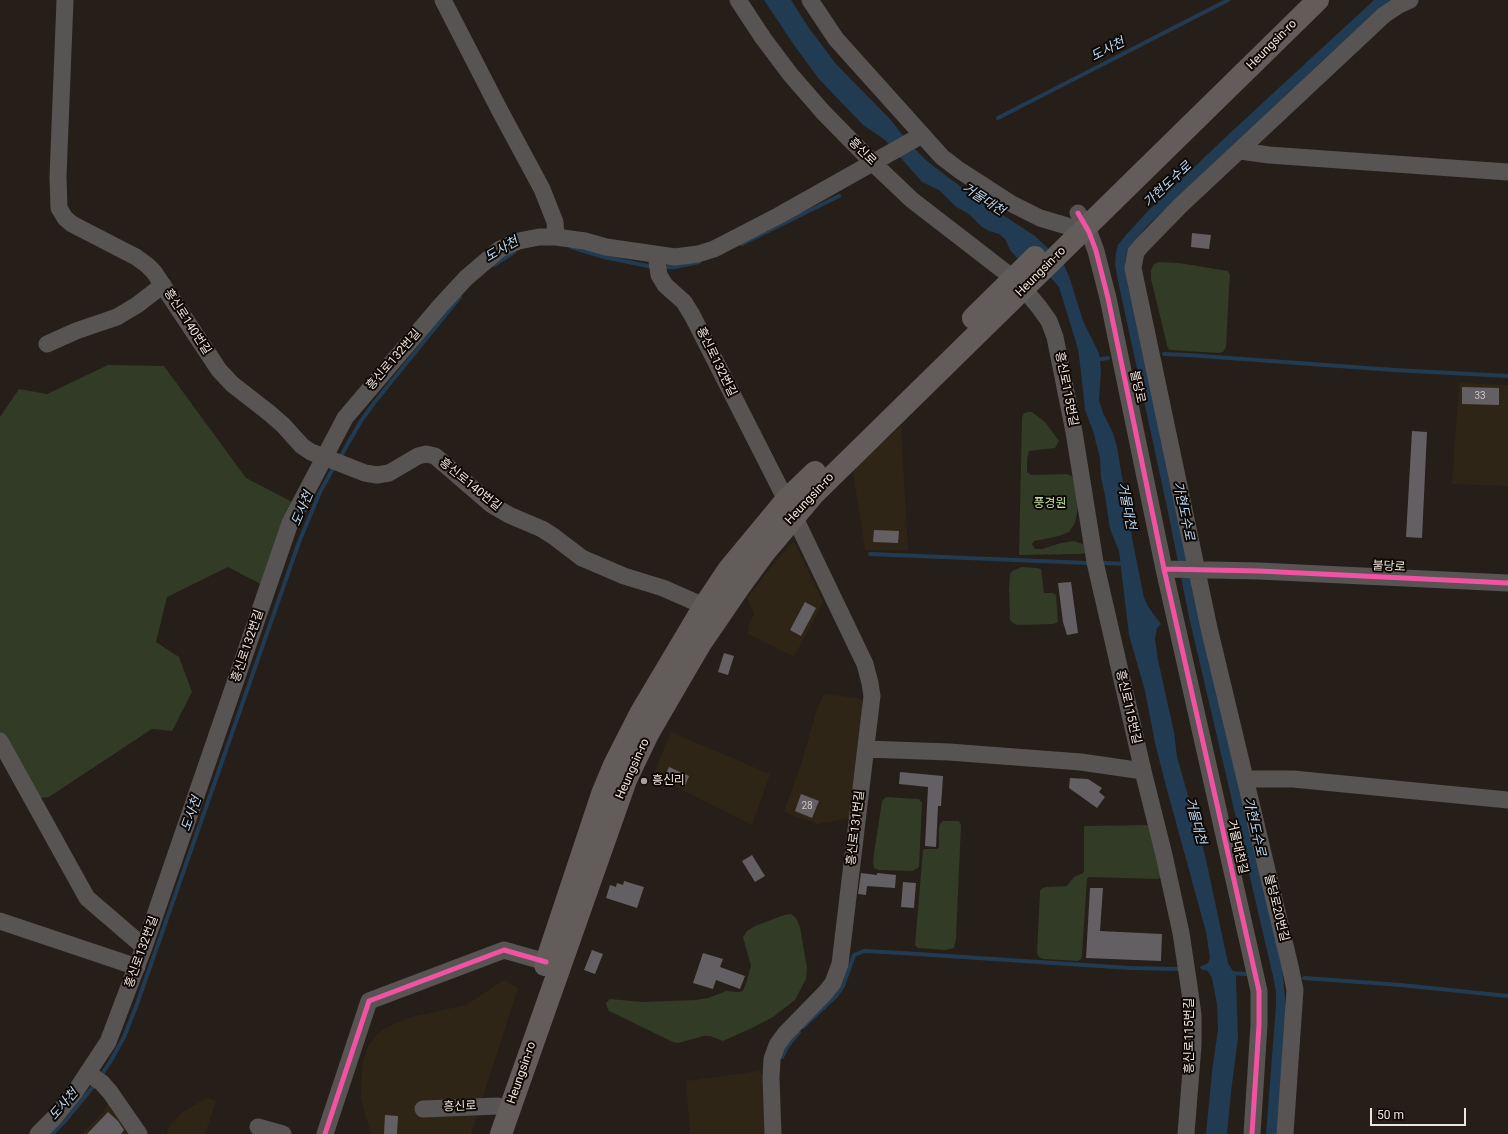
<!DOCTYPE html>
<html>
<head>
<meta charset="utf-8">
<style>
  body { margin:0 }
  #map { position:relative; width:1508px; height:1134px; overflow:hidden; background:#261e18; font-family:Roboto,sans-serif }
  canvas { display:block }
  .scale { position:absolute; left:1370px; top:1108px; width:96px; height:18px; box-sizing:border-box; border:2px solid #f0e5de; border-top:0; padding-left:5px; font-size:12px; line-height:14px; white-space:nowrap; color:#f0e5de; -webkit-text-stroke:3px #0f0905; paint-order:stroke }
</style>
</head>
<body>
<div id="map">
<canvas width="1508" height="1134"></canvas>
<div class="scale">50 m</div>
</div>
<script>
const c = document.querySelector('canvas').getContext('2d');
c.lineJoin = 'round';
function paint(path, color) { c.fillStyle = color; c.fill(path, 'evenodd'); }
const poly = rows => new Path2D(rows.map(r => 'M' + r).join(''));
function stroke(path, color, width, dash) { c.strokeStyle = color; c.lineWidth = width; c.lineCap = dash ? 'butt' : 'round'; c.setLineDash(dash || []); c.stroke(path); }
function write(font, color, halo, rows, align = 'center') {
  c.font = font + ' Roboto,"Noto Sans KR",sans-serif'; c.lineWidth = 4; c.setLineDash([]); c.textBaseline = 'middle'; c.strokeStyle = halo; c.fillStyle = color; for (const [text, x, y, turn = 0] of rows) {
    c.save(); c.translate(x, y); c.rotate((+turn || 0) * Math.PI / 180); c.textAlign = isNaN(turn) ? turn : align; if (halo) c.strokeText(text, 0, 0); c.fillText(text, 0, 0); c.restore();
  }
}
paint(poly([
  [1459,383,1508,385,1508,486,1452,484],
  [901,426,908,550,865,550,853,472,855,468,871,452],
  [792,543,795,543,823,602,794,657,748,634,748,627,754,614,747,598,770,568],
  [826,694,857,698,862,700,863,705,850,818,817,824,784,812,801,764,817,709,823,696],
  [671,732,770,774,752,825,653,775],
  [504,980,518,988,471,1134,371,1134,361,1099,361,1084,363,1061,367,1048,377,1034,386,1028,407,1018,466,1005],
  [760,1071,762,1075,765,1134,690,1134,686,1081],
  [207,1098,216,1101,205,1134,166,1134,171,1124,182,1112],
  [111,1100,134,1134,81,1134,98,1118]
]), '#2f2517');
paint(poly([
  [1159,262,1179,263,1228,271,1230,275,1229,289,1226,347,1223,352,1219,353,1169,350,1167,345,1151,279,1151,270,1154,264],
  [108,365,164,366,246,478,296,504,270,589,228,567,167,597,156,642,179,657,192,692,172,731,152,729,49,797,31,799,0,737,0,417,19,389,47,394],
  [1028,412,1032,412,1045,422,1059,441,1055,448,1029,451,1027,459,1027,472,1031,475,1065,474,1070,475,1074,478,1079,502,1075,523,1069,532,1059,536,1034,541,1032,544,1035,549,1042,549,1061,543,1074,541,1086,545,1086,553,1080,554,1019,555,1022,418,1024,413],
  [1022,567,1037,568,1041,569,1044,593,1053,593,1056,595,1058,622,1053,624,1017,625,1013,623,1010,620,1009,590,1010,574,1012,571],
  [886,797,919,799,922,803,919,867,916,869,912,871,879,870,874,868,873,863,874,853,881,808,882,801],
  [943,821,959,821,961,825,956,939,954,948,945,950,918,948,915,945,923,850,925,849,937,849,939,847,939,828,940,824],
  [1150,825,1162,877,1157,879,1088,877,1087,879,1082,955,1081,959,1078,961,1043,959,1039,957,1037,954,1040,891,1043,888,1047,887,1067,886,1074,877,1083,873,1084,871,1084,827,1086,826],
  [791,914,796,918,800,927,807,968,806,979,795,1000,773,1017,752,1028,723,1041,710,1036,704,1036,678,1043,673,1042,609,1011,607,1007,606,1003,610,999,643,1002,696,1000,708,998,726,991,738,992,743,991,748,977,751,966,743,937,747,931,755,926,784,915]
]), '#313b25');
paint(poly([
  [764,0,791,0,809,28,836,64,890,119,908,142,927,161,949,178,980,200,1035,236,1063,263,1069,276,1083,321,1099,353,1101,370,1099,400,1103,413,1113,433,1117,447,1133,543,1144,598,1149,608,1161,624,1157,628,1155,639,1158,660,1174,732,1177,757,1205,855,1228,963,1236,976,1238,1038,1231,1092,1227,1134,1206,1134,1212,1072,1218,1029,1217,1005,1212,978,1208,971,1201,969,1200,967,1208,963,1210,958,1206,932,1166,786,1155,743,1145,691,1129,635,1119,551,1110,529,1105,495,1101,478,1100,458,1093,431,1085,410,1081,372,1078,349,1059,287,1051,278,1034,266,1017,258,1010,250,1005,239,999,234,989,231,982,227,970,215,955,206,939,190,922,182,885,140,863,125,819,79,796,48],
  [1374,0,1392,0,1368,19,1322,61,1147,226,1130,246,1127,253,1125,263,1126,274,1282,967,1286,1008,1278,1134,1266,1134,1276,1005,1276,992,1273,976,1189,617,1168,512,1118,281,1115,264,1116,252,1118,245,1125,236,1149,210,1229,134]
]), '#213b53');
stroke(poly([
  [998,118,1228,0],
  [742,244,839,196],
  [571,247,604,257,653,267],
  [494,265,514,252],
  [662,267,675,267,699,262],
  [1164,354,1188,355,1394,370,1508,376],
  [1095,360,1108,358],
  [339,459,361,421,374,403,460,297],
  [870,554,1088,563],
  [1103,563,1125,564],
  [1230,973,1245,974],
  [1304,978,1401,985,1508,996],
  [803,1027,836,996,843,986,854,955,864,951,902,953,1130,968,1179,969],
  [782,1057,787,1047,799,1032],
  [100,1077,110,1062,124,1037,137,1004,299,542,320,492,335,465],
  [52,1134,65,1121,96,1083]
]), '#213b53', 4);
paint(poly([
  [1192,233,1211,235,1209,249,1191,247],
  [1462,387,1499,388,1499,405,1462,404],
  [1412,431,1427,432,1422,538,1406,537],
  [874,530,899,531,898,543,873,542],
  [1071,582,1078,633,1067,635,1063,622,1058,583],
  [805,602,816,608,801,636,790,630],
  [724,653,734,656,728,675,718,672],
  [669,767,689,776,685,786,665,776],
  [900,772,943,776,941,806,938,806,936,847,925,846,928,787,899,784],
  [1070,778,1088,779,1102,788,1099,792,1105,797,1097,808,1069,788],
  [801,794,819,801,812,818,795,811],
  [752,855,765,876,755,882,742,861],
  [861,873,877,875,877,873,896,875,895,888,867,886,866,895,858,894],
  [624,881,644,887,637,908,606,898,610,885,616,887,617,883,623,885],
  [903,882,916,883,914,908,901,907],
  [1090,888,1103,888,1100,931,1162,934,1161,961,1086,958],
  [592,950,603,954,595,974,584,970],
  [703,953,723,959,720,967,745,976,740,989,716,980,713,989,693,983],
  [108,1112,118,1121,124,1130,121,1134,87,1134],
  [385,1115,398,1116,397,1134,384,1134]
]), '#645f63');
stroke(poly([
  [65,0,58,177,59,208,65,218,72,224,136,257,147,265,154,272,219,370,232,384,268,412,283,425,302,446,311,452,365,473,377,475,389,473,418,456,426,454,435,456,492,505,509,515,542,529,553,536,582,558,624,576,663,588,704,606,713,612],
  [443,0,500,111,542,189,555,222,556,237],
  [738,0,763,38,790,74,823,112,873,163,912,200,1013,278],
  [810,0,836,39,942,157,959,170,1010,203,1040,218,1067,226],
  [1240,151,1269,155,1508,172],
  [1078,213,1089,232,1096,251,1108,298,1164,569,1259,991,1259,1025,1252,1134],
  [656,255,659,275,665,285,684,302,692,315,786,500],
  [1024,289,1039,307,1049,321,1055,337,1074,432,1095,562,1143,771,1164,855,1181,933,1189,986,1193,1015,1193,1045,1186,1134],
  [47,344,76,331,117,317,137,305,163,285],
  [1164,569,1259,571,1508,583],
  [0,741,87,898,144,947],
  [866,749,949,752,1081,762,1143,771],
  [1245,779,1293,779,1508,800],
  [0,921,137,967],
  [88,1073,102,1083,110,1092,139,1134],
  [423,1109,498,1106],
  [258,1127,283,1134],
  [38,1134,54,1118,75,1092,108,1042,144,947,290,523,345,418,441,305,466,278,500,249,519,241,539,237,556,237,585,241,606,247,675,257,698,254,714,249,778,216,922,135],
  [325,1134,369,1001,504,950,546,962],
  [773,1134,771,1078,772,1059,777,1045,785,1034,825,993,833,983,840,964,872,696,870,683,865,664,794,516],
  [1285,1134,1295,990,1290,966,1209,628,1133,268,1136,252,1142,245,1181,205,1384,15,1399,5,1410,0]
]), '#575453', 17);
stroke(poly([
  [973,318,1035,257],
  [545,965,602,794,614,765,641,712,704,606,728,570,786,500,815,472],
  [501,1134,626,780,648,734,677,684,701,643,740,586,765,552,814,494,1318,0]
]), '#625d5a', 22);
stroke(poly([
  [1078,213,1089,232,1096,251,1108,298,1164,569,1259,991,1259,1025,1252,1134],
  [1164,569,1259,571,1508,583],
  [325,1134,369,1001,504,950,546,962]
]), '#f153a3', 5);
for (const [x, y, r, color] of [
  [644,781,4,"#a99f99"]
]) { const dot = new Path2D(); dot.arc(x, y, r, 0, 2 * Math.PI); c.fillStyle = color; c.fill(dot); stroke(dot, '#0f0905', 1.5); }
write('10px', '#cdc4bf', null, [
  ["33",1480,396],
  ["28",807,806]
]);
write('12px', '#f0e5de', '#0f0905', [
  ["Heungsin-ro",1272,45,-45],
  ["흥신로",862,152,45],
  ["Heungsin-ro",1041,272,-45],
  ["흥신로140번길",187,322,57],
  ["흥신로132번길",394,360,-49],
  ["흥신로132번길",716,362,64],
  ["불당로",1137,387,78],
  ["흥신로115번길",1066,389,79],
  ["흥신로140번길",470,485,39],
  ["Heungsin-ro",810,499,-47],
  ["불당로",1389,567,3],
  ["흥신로132번길",248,646,-71],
  ["흥신로115번길",1128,707,77],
  ["Heungsin-ro",633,769,-66],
  ["흥신로131번길",856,828,-83],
  ["거물대천길",1237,847,77],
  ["불당로20번길",1276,908,76],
  ["흥신로132번길",142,952,-70],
  ["흥신로115번길",1190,1036,-90],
  ["Heungsin-ro",522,1073,-71],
  ["흥신로",460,1107,-2]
]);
write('12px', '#c2e1a3', '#0f0905', [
  ["풍경원",1050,504]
]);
write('12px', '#f0e5de', '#0f0905', [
  ["흥신리",652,781]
], 'left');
write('italic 13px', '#b9d8f6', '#0f0905', [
  ["도사천",1108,50,-27],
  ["가현도수로",1168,185,-43],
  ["거물대천",983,200,33],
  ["도사천",502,250,-30],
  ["거물대천",1126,506,79],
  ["도사천",303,509,-67],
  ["가현도수로",1183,511,78],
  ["도사천",192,814,-70],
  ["거물대천",1195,821,75],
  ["가현도수로",1254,827,77],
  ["도사천",64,1105,-49]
]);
</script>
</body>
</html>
